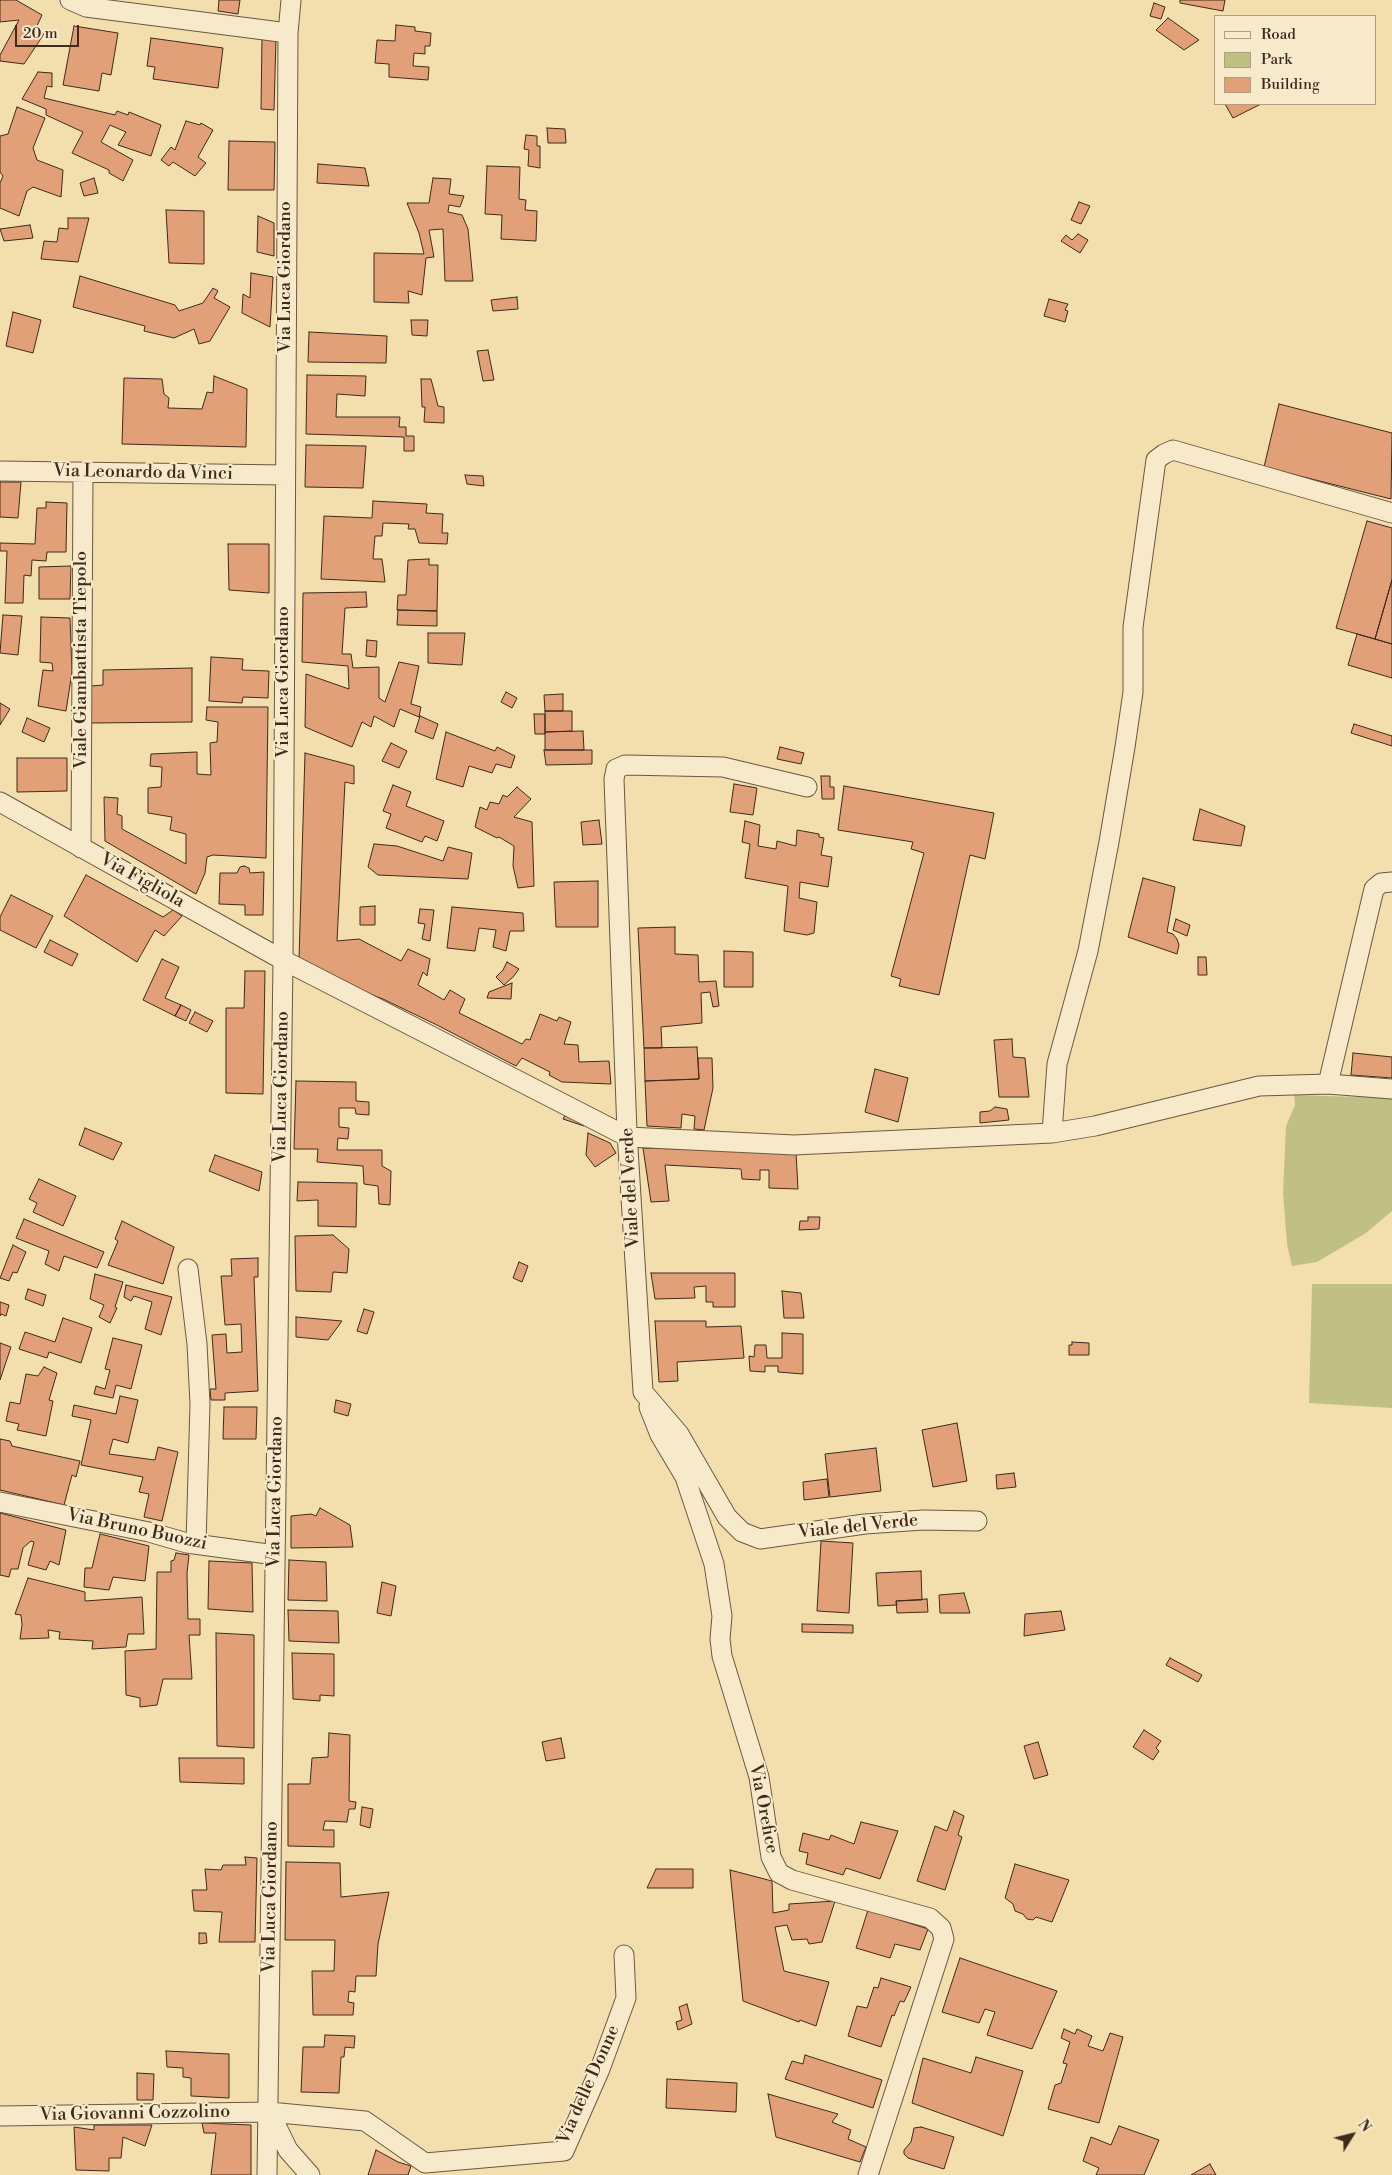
<!DOCTYPE html>
<html>
<head>
<meta charset="utf-8">
<style>
  body { margin:0 }
  #map { position:relative; width:1392px; height:2175px; overflow:hidden; background:#f2dfad; font-family:"Libre Bodoni",serif }
  canvas { display:block }
  .legend { position:absolute; left:1214px; top:15px; width:162px; height:90px; box-sizing:border-box; background:#f7eaca; border:1px solid #ad9d85; margin:0; padding:6px 9px; list-style:none; font-size:15px; color:#3f2a1e }
  .legend li { display:flex; align-items:center; gap:10px; height:25px }
  .legend b { width:25px; border:1px solid #ad9d85 }
  .north { position:absolute; left:1327px; top:2110px; width:50px; height:50px; -webkit-text-stroke:4px #f7eaca; paint-order:stroke; rotate:54deg; font-size:14px; font-weight:700; line-height:20px; text-align:center; color:#3f2a1e }
  .north::after { content:''; display:block; margin:auto; width:18px; height:22px; background:#3f2a1e; clip-path:polygon(50% 0,100% 100%,50% 72%,0 100%) }
  .scale { position:absolute; left:15px; top:25px; width:64px; height:22px; box-sizing:border-box; border:2px solid #3f2a1e; border-top:0; padding-left:6px; font-size:15px; line-height:18px; white-space:nowrap; color:#3f2a1e; -webkit-text-stroke:4px #f7eaca; paint-order:stroke }
</style>
</head>
<body>
<div id="map">
<canvas width="1392" height="2175"></canvas>
<ul class="legend">
<li><b style="height:6px;background:#f7eaca"></b>Road</li>
<li><b style="height:14px;background:#c0c085"></b>Park</li>
<li><b style="height:14px;background:#e2a079"></b>Building</li>
</ul>
<div class="north">N</div>
<div class="scale">20 m</div>
</div>
<script>
const c = document.querySelector('canvas').getContext('2d');
c.lineJoin = 'round';
function paint(path, color) { c.fillStyle = color; c.fill(path, 'evenodd'); }
const poly = rows => new Path2D(rows.map(r => 'M' + r).join(''));
function stroke(path, color, width, dash) { c.strokeStyle = color; c.lineWidth = width; c.lineCap = dash ? 'butt' : 'round'; c.setLineDash(dash || []); c.stroke(path); }
function write(font, color, halo, rows, align = 'center') {
  c.font = font + ' "Libre Bodoni",serif'; c.lineWidth = 4; c.setLineDash([]); c.textBaseline = 'middle'; c.strokeStyle = halo; c.fillStyle = color; for (const [text, x, y, turn = 0] of rows) {
    c.save(); c.translate(x, y); c.rotate((+turn || 0) * Math.PI / 180); c.textAlign = isNaN(turn) ? turn : align; if (halo) c.strokeText(text, 0, 0); c.fillText(text, 0, 0); c.restore();
  }
}
paint(poly([
  [1294,1095,1392,1098,1392,1211,1366,1233,1317,1262,1292,1266,1287,1244,1283,1193,1286,1126,1295,1105],
  [1312,1284,1392,1284,1392,1408,1309,1403]
]), '#c0c085');
const building = poly([
  [0,0,16,0,42,15,36,28,44,34,24,64,0,61,0,55,19,20,0,22,0,0],
  [219,0,240,0,238,14,218,11,219,0],
  [1180,0,1225,0,1223,11,1180,3,1180,0],
  [1154,3,1165,7,1161,19,1150,16,1154,3],
  [1168,18,1199,40,1184,50,1156,30,1168,18],
  [396,25,415,27,415,31,431,33,430,46,425,46,425,54,414,53,413,66,429,67,428,80,389,77,389,64,375,63,377,40,395,41,396,25],
  [74,26,118,33,111,75,102,73,99,91,63,85,74,26],
  [262,37,276,39,274,110,261,109,262,37],
  [151,38,223,48,218,88,153,79,155,67,147,66,151,38],
  [38,72,52,73,52,87,47,86,44,98,115,115,117,111,128,115,129,112,161,125,151,156,118,145,126,132,110,125,101,142,133,160,123,181,109,173,109,170,72,153,83,132,46,115,46,109,22,99,38,72],
  [1225,104,1261,104,1233,118,1225,104],
  [17,107,45,118,33,148,37,160,63,170,61,197,33,187,27,191,19,216,0,208,0,183,3,176,0,172,0,136,8,134,17,107],
  [186,121,200,125,201,123,213,130,198,157,206,163,195,176,173,162,169,166,161,160,171,147,175,150,186,121],
  [547,128,565,129,566,143,548,143,547,128],
  [526,135,537,136,537,146,540,146,540,168,528,166,529,150,524,149,526,135],
  [229,141,275,142,274,190,228,190,229,141],
  [318,164,365,168,369,186,317,183,318,164],
  [487,166,520,167,519,199,526,200,525,210,537,211,536,241,501,239,502,215,485,214,487,166],
  [94,178,98,193,84,196,80,183,94,178],
  [433,178,451,179,449,194,464,196,460,207,449,205,448,212,462,215,468,229,473,281,445,281,443,229,429,230,434,257,426,258,422,295,408,291,409,303,374,302,374,253,424,254,419,233,407,203,429,203,433,178],
  [1079,202,1090,206,1081,224,1071,220,1079,202],
  [166,210,204,211,204,264,169,263,166,210],
  [258,216,274,223,274,256,257,252,258,216],
  [68,218,89,218,78,262,41,259,44,241,57,242,59,228,68,229,68,218],
  [30,225,33,238,4,241,0,229,30,225],
  [1078,234,1088,240,1080,253,1061,241,1066,235,1072,240,1078,234],
  [251,273,273,277,270,327,242,313,243,294,250,298,251,273],
  [80,276,175,305,179,311,203,303,213,288,218,291,214,298,230,307,210,341,199,344,194,329,174,338,144,331,145,326,73,307,80,276],
  [517,297,518,309,493,311,491,300,517,297],
  [1049,299,1068,304,1065,310,1068,311,1065,322,1044,316,1049,299],
  [13,312,41,320,33,353,6,346,13,312],
  [411,320,428,320,427,336,412,335,411,320],
  [309,332,387,336,386,363,308,362,309,332],
  [488,350,494,380,483,381,477,351,488,350],
  [307,375,366,376,365,396,337,394,336,417,400,417,399,427,406,427,406,436,414,436,414,451,404,451,404,437,306,434,307,375],
  [214,376,247,389,246,447,122,444,124,378,162,379,164,394,169,398,168,408,202,409,207,392,213,393,214,376],
  [421,379,431,379,438,406,444,407,444,423,424,422,425,407,422,407,421,379],
  [1279,404,1392,433,1391,499,1264,467,1279,404],
  [306,445,366,446,363,488,305,487,306,445],
  [465,475,483,476,484,486,467,484,465,475],
  [0,482,21,482,18,518,0,517,0,482],
  [373,501,427,504,426,513,443,514,442,533,448,533,447,544,419,543,415,529,408,529,409,524,383,523,382,536,375,536,373,559,382,559,385,582,321,579,324,516,372,518,373,501],
  [46,502,67,503,66,552,47,552,46,561,32,560,31,576,24,575,23,603,5,603,7,551,0,551,0,543,35,544,37,508,46,508,46,502],
  [1367,521,1392,528,1392,580,1375,639,1336,628,1367,521],
  [228,544,269,544,269,593,229,590,228,544],
  [429,559,429,565,438,565,437,611,397,610,398,595,406,595,408,560,429,559],
  [71,566,70,599,39,599,39,567,71,566],
  [1392,580,1392,644,1375,639,1392,580],
  [366,592,367,607,345,608,342,654,351,654,353,668,379,667,379,698,385,702,399,662,419,666,411,704,421,707,419,717,400,709,394,727,374,716,371,727,362,722,352,747,305,727,306,674,349,689,348,666,302,662,303,593,366,592],
  [398,610,437,611,437,626,397,625,398,610],
  [3,615,22,616,18,655,0,653,3,615],
  [41,617,70,618,72,672,66,711,38,706,43,670,53,671,52,663,40,662,41,617],
  [428,633,465,633,462,665,428,663,428,633],
  [1357,634,1392,644,1392,678,1348,665,1357,634],
  [367,640,377,641,376,657,366,656,367,640],
  [211,657,243,659,242,670,269,671,268,698,243,697,242,703,209,701,211,657],
  [192,668,192,722,91,723,91,686,103,685,103,670,192,668],
  [506,692,517,698,512,708,501,702,506,692],
  [563,694,563,711,545,711,544,695,563,694],
  [0,703,10,709,0,725,0,703],
  [207,707,268,707,266,858,213,855,207,857,205,873,196,894,105,841,104,797,118,798,117,814,122,816,122,829,186,864,186,834,170,830,172,817,148,813,148,788,161,787,162,767,150,766,151,754,197,752,197,774,211,775,210,743,217,742,218,722,206,720,207,707],
  [545,711,572,711,572,731,545,732,545,711],
  [534,714,545,714,545,734,535,734,534,714],
  [420,716,438,724,433,739,415,732,420,716],
  [27,718,50,728,44,742,22,732,27,718],
  [1354,724,1392,736,1392,746,1351,733,1354,724],
  [583,731,584,750,545,750,545,732,583,731],
  [446,732,495,751,497,747,515,756,511,768,496,764,492,773,469,766,463,787,436,779,446,732],
  [391,743,407,751,399,768,382,761,391,743],
  [780,747,804,753,801,764,777,759,780,747],
  [544,750,592,750,592,764,546,765,544,750],
  [305,753,354,766,354,784,345,782,337,941,359,939,401,961,408,949,430,959,427,976,423,972,418,985,444,1000,450,990,465,999,459,1013,522,1044,526,1039,530,1040,540,1014,557,1021,559,1017,571,1022,564,1044,578,1045,579,1062,609,1061,611,1084,562,1082,549,1075,550,1072,522,1058,516,1066,437,1025,383,999,349,986,299,960,305,753],
  [17,758,67,758,67,791,17,792,17,758],
  [821,776,830,776,830,787,834,787,834,799,822,799,821,776],
  [734,784,757,788,753,815,730,812,734,784],
  [393,785,411,792,406,806,444,821,437,841,425,836,422,842,386,828,391,814,383,811,393,785],
  [844,786,994,813,985,859,970,855,939,995,899,986,901,979,891,976,924,853,911,849,913,842,838,830,844,786],
  [517,787,531,799,514,817,532,822,534,886,518,888,513,866,514,846,499,837,497,838,475,827,480,807,487,810,490,802,499,804,503,795,507,797,517,787],
  [1200,809,1245,826,1241,846,1193,840,1200,809],
  [599,820,602,844,583,845,581,822,599,820],
  [745,821,760,825,758,846,776,849,777,841,796,846,797,830,819,834,819,837,824,838,821,855,832,857,828,887,800,882,799,898,817,902,814,933,807,935,784,931,788,886,745,878,750,844,742,842,745,821],
  [374,844,397,846,443,861,448,847,472,853,468,879,378,875,368,867,374,844],
  [244,866,249,868,250,873,264,872,263,915,245,915,245,905,219,904,220,873,237,873,240,867,244,866],
  [86,875,163,917,173,910,182,916,164,936,155,930,137,962,64,916,86,875],
  [1143,878,1175,887,1167,932,1173,934,1177,939,1179,945,1177,954,1128,937,1143,878],
  [598,881,598,927,556,927,554,882,598,881],
  [11,895,53,916,36,948,0,930,0,917,11,895],
  [375,906,375,925,360,925,360,907,375,906],
  [452,907,523,913,524,931,510,931,506,951,493,947,496,930,479,928,475,951,447,948,452,907],
  [420,909,434,910,430,941,422,939,425,924,418,923,420,909],
  [1176,919,1190,925,1187,936,1173,930,1176,919],
  [675,927,675,954,698,955,699,982,716,981,719,1006,713,1007,710,992,701,993,702,1023,661,1027,662,1048,644,1048,638,928,675,927],
  [50,940,78,954,72,966,44,952,50,940],
  [724,951,753,952,753,987,724,987,724,951],
  [1198,957,1206,957,1207,975,1198,975,1198,957],
  [162,959,179,967,165,998,181,1005,175,1016,143,1000,162,959],
  [507,962,519,969,513,977,504,985,496,977,503,970,507,962],
  [245,971,265,971,263,1094,226,1093,226,1008,244,1008,245,971],
  [512,983,511,999,487,998,489,992,512,983],
  [181,1005,191,1010,186,1021,175,1016,181,1005],
  [195,1012,213,1021,207,1032,189,1023,195,1012],
  [1012,1039,1013,1057,1025,1058,1029,1097,999,1097,994,1040,1012,1039],
  [697,1047,699,1079,645,1081,644,1048,697,1047],
  [1353,1053,1392,1057,1392,1078,1351,1075,1353,1053],
  [698,1058,712,1058,713,1088,704,1130,694,1129,695,1116,682,1114,681,1128,647,1126,645,1081,699,1079,698,1058],
  [875,1069,908,1078,898,1122,865,1112,875,1069],
  [296,1081,356,1082,356,1101,369,1102,369,1115,356,1114,355,1108,339,1108,339,1127,349,1128,348,1139,338,1138,337,1150,382,1150,382,1166,391,1171,390,1205,379,1204,378,1186,364,1184,363,1166,317,1162,318,1149,294,1149,296,1081],
  [995,1107,1007,1109,1009,1120,980,1123,980,1112,990,1111,995,1107],
  [567,1111,589,1118,584,1126,563,1119,567,1111],
  [85,1128,122,1143,113,1160,79,1145,85,1128],
  [588,1133,610,1143,616,1153,595,1167,586,1155,588,1133],
  [643,1148,796,1152,798,1189,769,1188,769,1170,760,1170,760,1180,742,1179,741,1169,665,1165,669,1201,651,1202,643,1148],
  [215,1155,262,1172,259,1191,209,1171,215,1155],
  [39,1179,76,1196,63,1226,33,1212,37,1203,29,1199,39,1179],
  [298,1182,357,1183,356,1227,318,1226,318,1200,297,1201,298,1182],
  [808,1217,820,1217,819,1229,799,1230,800,1221,808,1221,808,1217],
  [24,1219,104,1252,97,1268,64,1256,59,1271,45,1264,49,1251,16,1238,24,1219],
  [122,1221,174,1247,163,1284,108,1265,118,1241,115,1239,122,1221],
  [333,1235,349,1249,347,1273,333,1272,331,1292,296,1291,295,1236,333,1235],
  [13,1245,26,1252,17,1273,13,1272,9,1281,0,1278,13,1245],
  [258,1258,258,1277,254,1277,258,1391,225,1393,225,1400,211,1400,210,1389,216,1389,212,1335,226,1334,227,1353,242,1352,241,1324,225,1325,221,1276,232,1276,231,1259,258,1258],
  [519,1262,528,1266,522,1282,513,1278,519,1262],
  [651,1273,735,1273,735,1307,713,1307,713,1302,706,1302,706,1286,694,1287,695,1298,655,1299,651,1273],
  [95,1274,123,1282,115,1307,117,1308,110,1323,99,1317,104,1305,90,1299,95,1274],
  [126,1285,172,1297,161,1335,145,1329,152,1302,134,1296,131,1301,124,1297,126,1285],
  [28,1289,46,1295,43,1306,25,1299,28,1289],
  [782,1291,801,1293,804,1318,784,1318,782,1291],
  [0,1302,9,1305,6,1316,1,1314,0,1316,0,1302],
  [364,1309,374,1312,367,1334,357,1331,364,1309],
  [296,1317,342,1321,328,1340,296,1337,296,1317],
  [63,1318,92,1328,81,1363,49,1352,47,1358,19,1349,25,1332,55,1342,63,1318],
  [655,1321,706,1321,706,1327,741,1326,744,1358,677,1362,678,1381,659,1382,655,1321],
  [782,1333,803,1334,803,1374,778,1372,778,1366,765,1366,765,1372,750,1371,749,1356,754,1357,755,1345,766,1345,767,1358,782,1358,782,1333],
  [113,1338,142,1345,131,1389,116,1385,113,1398,94,1394,96,1386,105,1389,110,1370,105,1369,113,1338],
  [1072,1342,1089,1343,1089,1355,1069,1355,1069,1345,1072,1345,1072,1342],
  [0,1343,11,1347,0,1380,0,1343],
  [44,1367,57,1373,49,1400,53,1401,46,1436,17,1430,19,1424,6,1421,10,1402,20,1404,26,1374,38,1376,44,1367],
  [120,1396,138,1400,128,1443,113,1439,109,1454,155,1460,158,1447,178,1452,162,1521,144,1517,149,1494,139,1492,143,1477,81,1465,91,1420,72,1416,74,1405,116,1414,120,1396],
  [336,1400,351,1404,348,1416,334,1412,336,1400],
  [224,1407,257,1407,256,1439,223,1439,224,1407],
  [957,1423,967,1481,933,1487,922,1430,957,1423],
  [0,1439,10,1441,12,1446,80,1461,76,1477,72,1475,64,1505,0,1490,0,1439],
  [876,1448,881,1491,830,1497,825,1454,876,1448],
  [1014,1473,1016,1487,997,1489,996,1475,1014,1473],
  [827,1479,829,1497,804,1500,803,1482,827,1479],
  [320,1508,350,1525,353,1547,291,1548,291,1516,311,1514,316,1516,320,1508],
  [0,1513,66,1530,59,1565,50,1561,46,1570,28,1565,34,1542,31,1541,23,1548,18,1569,11,1569,9,1577,0,1575,0,1513],
  [100,1534,149,1546,145,1581,113,1577,109,1590,84,1587,85,1568,92,1568,100,1534],
  [821,1541,853,1543,849,1613,817,1611,821,1541],
  [176,1553,189,1555,187,1573,188,1619,200,1619,200,1635,189,1635,192,1679,163,1679,157,1705,140,1707,140,1698,126,1695,125,1651,156,1649,157,1572,171,1572,171,1561,174,1560,176,1553],
  [289,1560,326,1562,327,1601,288,1600,289,1560],
  [209,1561,252,1563,253,1612,208,1609,209,1561],
  [921,1571,922,1600,896,1601,897,1605,878,1606,876,1573,921,1571],
  [28,1578,85,1592,85,1601,142,1597,144,1634,128,1634,126,1647,92,1649,93,1641,59,1639,60,1632,48,1630,49,1638,20,1639,22,1625,21,1615,15,1614,28,1578],
  [382,1582,396,1586,391,1616,377,1613,382,1582],
  [964,1593,970,1613,940,1613,939,1595,964,1593],
  [927,1599,928,1612,897,1613,896,1601,927,1599],
  [288,1610,338,1611,339,1643,289,1641,288,1610],
  [1061,1611,1065,1630,1024,1636,1025,1614,1061,1611],
  [802,1624,853,1625,853,1633,802,1632,802,1624],
  [216,1633,254,1635,254,1748,217,1746,216,1633],
  [292,1653,334,1654,334,1696,320,1695,320,1701,293,1699,292,1653],
  [1170,1658,1202,1675,1198,1682,1166,1665,1170,1658],
  [1144,1730,1161,1741,1156,1748,1159,1751,1153,1760,1133,1747,1144,1730],
  [329,1733,350,1735,349,1801,356,1802,355,1809,349,1809,347,1822,325,1821,323,1830,334,1830,334,1847,288,1846,288,1784,310,1784,312,1758,328,1757,329,1733],
  [561,1738,565,1758,546,1761,542,1742,561,1738],
  [1038,1742,1048,1775,1034,1779,1024,1746,1038,1742],
  [179,1758,244,1758,244,1784,180,1782,179,1758],
  [362,1807,373,1809,370,1828,360,1825,362,1807],
  [954,1811,964,1816,958,1835,962,1837,945,1890,917,1881,935,1826,947,1831,954,1811],
  [861,1822,898,1831,880,1879,846,1868,843,1875,806,1864,808,1853,799,1851,803,1833,829,1840,831,1835,854,1844,861,1822],
  [245,1857,257,1858,255,1942,219,1942,222,1912,194,1911,192,1890,207,1890,205,1869,221,1870,223,1865,246,1865,245,1857],
  [286,1862,340,1863,341,1897,389,1892,378,1944,376,1976,356,1976,355,1992,349,1991,348,2002,354,2003,353,2015,313,2015,312,1971,334,1971,335,1940,285,1940,286,1862],
  [1015,1864,1069,1880,1052,1922,1036,1917,1033,1920,1027,1919,1023,1914,1015,1911,1013,1904,1005,1898,1015,1864],
  [656,1869,693,1869,693,1888,647,1888,656,1869],
  [730,1870,772,1881,773,1913,789,1910,789,1904,835,1901,822,1942,809,1944,807,1939,792,1940,787,1925,775,1927,784,1971,829,1982,816,2026,800,2020,799,2022,743,2001,730,1870],
  [868,1910,928,1929,920,1950,895,1944,890,1958,856,1948,868,1910],
  [199,1933,206,1933,207,1943,199,1944,199,1933],
  [960,1958,1057,1991,1032,2049,987,2035,995,2012,985,2009,979,2023,942,2012,960,1958],
  [881,1978,911,1987,904,2002,900,2001,894,2016,892,2015,881,2047,848,2036,857,2006,867,2008,874,1987,878,1988,881,1978],
  [687,2004,692,2024,678,2030,676,2022,682,2020,679,2007,687,2004],
  [1064,2029,1075,2034,1077,2029,1092,2036,1088,2046,1103,2051,1110,2033,1123,2037,1099,2123,1048,2109,1055,2085,1061,2083,1067,2064,1063,2063,1070,2042,1061,2038,1064,2029],
  [325,2035,355,2036,354,2048,345,2047,344,2057,341,2057,339,2093,301,2092,303,2047,324,2047,325,2035],
  [166,2051,229,2054,229,2098,191,2096,191,2078,183,2077,183,2068,167,2067,166,2051],
  [805,2055,882,2080,873,2108,785,2079,792,2061,803,2064,805,2055],
  [976,2057,1023,2071,1003,2136,912,2103,923,2058,971,2073,976,2057],
  [137,2073,154,2074,153,2100,137,2100,137,2073],
  [667,2079,737,2083,736,2112,666,2108,667,2079],
  [768,2094,838,2114,832,2122,851,2130,848,2139,866,2147,860,2162,776,2137,768,2094],
  [202,2123,251,2125,251,2175,211,2175,216,2133,204,2133,202,2123],
  [94,2125,152,2125,145,2146,123,2137,121,2158,109,2158,109,2171,76,2170,74,2127,94,2130,94,2125],
  [1119,2126,1159,2140,1144,2175,1096,2175,1099,2168,1083,2161,1091,2137,1111,2145,1119,2126],
  [921,2127,954,2137,944,2169,908,2158,904,2154,904,2150,911,2142,914,2128,921,2127],
  [376,2150,398,2162,411,2166,408,2175,368,2175,376,2150],
  [1210,2164,1216,2175,1191,2175,1210,2164]
]);
paint(building, '#e2a079');
stroke(building, '#3f2a1e', 1);
const street = poly([
  [70,0,86,7,288,33],
  [0,471,285,475],
  [807,787,723,767,625,765,616,769,614,779,627,1132,643,1392,679,1434,727,1517,742,1532,760,1539,865,1524,923,1520,977,1521],
  [0,802,283,960,628,1137,794,1145,1052,1133,1095,1126,1259,1086,1328,1084,1392,1089],
  [81,848,83,472],
  [1328,1084,1374,889,1381,883,1392,882],
  [1052,1133,1057,1064,1088,951,1109,842,1125,747,1133,692,1133,627,1156,460,1164,454,1173,450,1392,513],
  [188,1269,197,1344,200,1404,196,1544],
  [649,1407,660,1435,685,1477,714,1564,722,1616,720,1639,722,1656,759,1777,771,1857,779,1873,792,1880,930,1918,941,1928,944,1939,868,2175],
  [0,1502,149,1532,187,1543,275,1555],
  [271,2115,288,2150,310,2175],
  [0,2116,269,2112,365,2121,425,2163,564,2151,600,2069,626,1998,624,1955],
  [267,2175,283,960,288,33,291,0]
]);
stroke(street, '#6c5742', 21);
stroke(street, '#f7eaca', 19);
write('18px', '#3f2a1e', '#f7eaca', [
  ["Via Luca Giordano",286,277,-90],
  ["Via Leonardo da Vinci",143,473,1],
  ["Viale Giambattista Tiepolo",82,660,-90],
  ["Via Luca Giordano",284,682,-90],
  ["Via Figliola",142,881,29],
  ["Via Luca Giordano",282,1087,-89],
  ["Viale del Verde",631,1188,-93],
  ["Via Luca Giordano",276,1492,-89],
  ["Viale del Verde",858,1527,-6],
  ["Via Bruno Buozzi",137,1530,12],
  ["Via Orefice",763,1809,79],
  ["Via Luca Giordano",271,1897,-89],
  ["Via delle Donne",589,2085,-66],
  ["Via Giovanni Cozzolino",135,2114,-1]
]);
</script>
</body>
</html>
